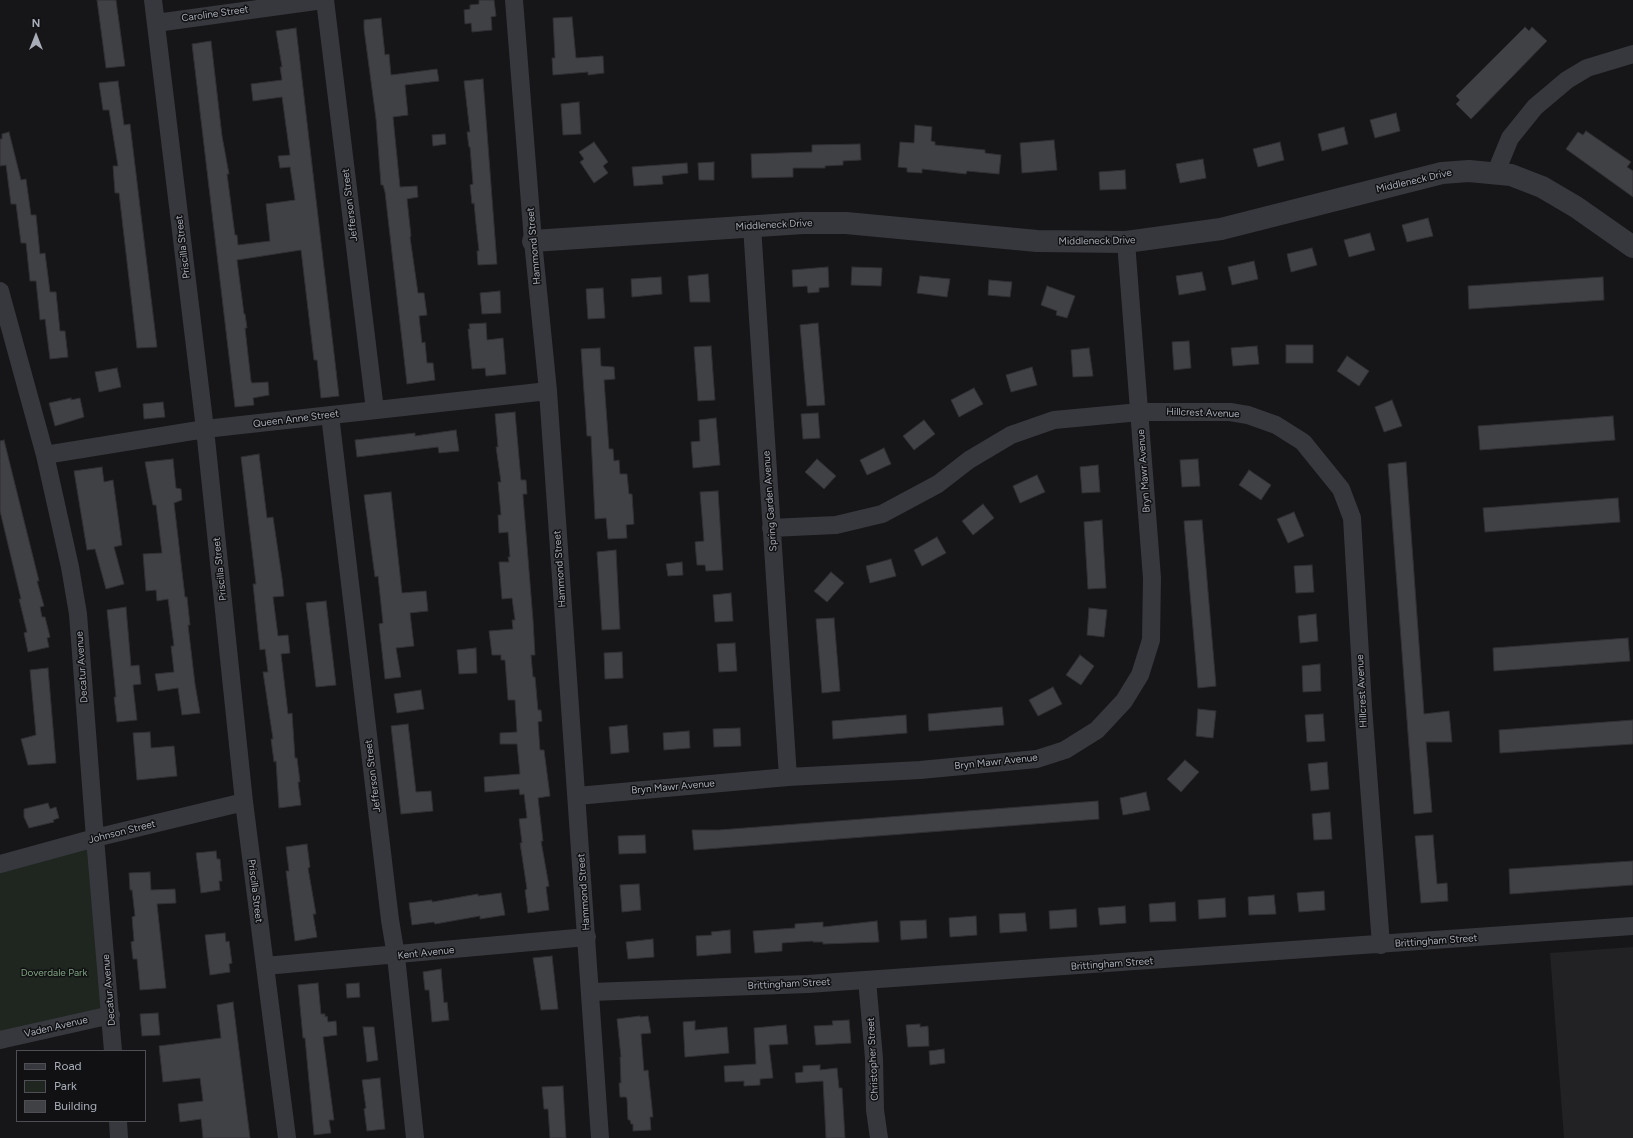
<!DOCTYPE html>
<html>
<head>
<meta charset="utf-8">
<style>
  body { margin:0 }
  #map { position:relative; width:1633px; height:1138px; overflow:hidden; background:#161618; font-family:Figtree,sans-serif }
  canvas { display:block }
  .legend { position:absolute; left:16px; top:1050px; width:130px; height:72px; box-sizing:border-box; background:#111113; border:1px solid #4d4f55; margin:0; padding:5px 7px; list-style:none; font-size:12px; color:#a8adb8 }
  .legend li { display:flex; align-items:center; gap:8px; height:20px }
  .legend b { width:20px; border:1px solid #4d4f55 }
  .north { position:absolute; left:16px; top:16px; width:40px; height:40px; -webkit-text-stroke:3px #111113; paint-order:stroke; rotate:0deg; font-size:11px; font-weight:700; line-height:16px; text-align:center; color:#a8adb8 }
  .north::after { content:''; display:block; margin:auto; width:14px; height:18px; background:#a8adb8; clip-path:polygon(50% 0,100% 100%,50% 72%,0 100%) }
</style>
</head>
<body>
<div id="map">
<canvas width="1633" height="1138"></canvas>
<ul class="legend">
<li><b style="height:5px;background:#37383d"></b>Road</li>
<li><b style="height:11px;background:#1e261f"></b>Park</li>
<li><b style="height:11px;background:#404145"></b>Building</li>
</ul>
<div class="north">N</div>
</div>
<script>
const c = document.querySelector('canvas').getContext('2d');
c.lineJoin = 'round';
function paint(path, color) { c.fillStyle = color; c.fill(path, 'evenodd'); }
const poly = rows => new Path2D(rows.map(r => 'M' + r).join(''));
function stroke(path, color, width, dash) { c.strokeStyle = color; c.lineWidth = width; c.lineCap = dash ? 'butt' : 'round'; c.setLineDash(dash || []); c.stroke(path); }
function write(font, color, halo, rows, align = 'center') {
  c.font = font + ' Figtree,sans-serif'; c.lineWidth = 3; c.setLineDash([]); c.textBaseline = 'middle'; c.strokeStyle = halo; c.fillStyle = color; for (const [text, x, y, turn = 0] of rows) {
    c.save(); c.translate(x, y); c.rotate((+turn || 0) * Math.PI / 180); c.textAlign = isNaN(turn) ? turn : align; if (halo) c.strokeText(text, 0, 0); c.fillText(text, 0, 0); c.restore();
  }
}
paint(poly([
  [1633,947,1633,1138,1564,1138,1550,953]
]), '#222225');
paint(poly([
  [95,838,111,1015,0,1040,0,864]
]), '#1e261f');
const building = poly([
  [97,0,116,0,125,66,106,68,97,0],
  [479,0,494,0,496,16,491,17,492,30,472,32,471,23,465,24,464,10,470,9,470,5,479,4,479,0],
  [572,17,576,58,603,56,604,73,588,75,588,72,553,75,552,58,555,58,553,18,572,17],
  [381,18,385,55,389,54,391,75,437,69,439,81,405,85,408,115,393,117,400,187,417,186,418,197,407,199,411,236,410,237,418,293,424,293,427,315,419,316,422,343,425,342,427,363,433,363,435,380,407,384,385,192,383,185,381,185,376,119,364,29,364,20,381,18],
  [1525,27,1529,31,1532,27,1547,41,1471,119,1456,104,1460,100,1456,96,1525,27],
  [296,28,339,396,321,398,317,360,314,360,301,250,237,260,244,314,245,314,247,328,245,328,251,381,252,383,268,382,269,395,253,398,254,405,235,407,192,44,211,41,222,136,229,174,227,174,235,235,237,235,238,245,270,241,266,204,295,200,290,167,280,168,278,156,290,155,282,97,253,101,251,84,282,80,280,67,282,67,276,31,296,28],
  [483,79,497,264,478,265,477,251,479,251,476,224,474,203,472,204,470,185,473,184,470,147,469,147,467,132,470,132,464,81,483,79],
  [118,81,124,125,130,124,157,347,137,348,119,193,115,193,113,166,118,166,109,110,103,110,99,83,118,81],
  [579,102,581,134,563,135,561,104,579,102],
  [1396,113,1400,131,1375,138,1370,120,1396,113],
  [915,125,932,127,931,141,935,142,935,145,985,150,985,153,1001,155,999,174,967,171,966,174,922,169,922,173,907,172,907,168,898,167,900,142,914,143,915,125],
  [1344,127,1348,144,1322,151,1318,134,1344,127],
  [1586,131,1631,162,1627,167,1633,171,1633,197,1566,149,1578,132,1583,135,1586,131],
  [9,132,21,180,26,179,31,215,36,215,40,254,45,253,50,292,56,292,60,331,65,331,68,357,50,359,45,319,40,320,36,281,30,281,26,243,21,243,16,204,11,204,6,165,0,166,0,139,2,139,2,134,9,132],
  [445,134,446,144,433,146,432,135,445,134],
  [1054,140,1057,170,1022,173,1020,143,1054,140],
  [594,142,608,162,603,166,608,173,594,183,580,162,584,159,579,152,594,142],
  [1280,142,1284,160,1258,167,1253,149,1280,142],
  [860,144,861,160,843,161,843,165,825,166,825,168,793,168,793,177,752,178,751,154,812,152,812,145,860,144],
  [1203,159,1206,178,1180,183,1176,164,1203,159],
  [714,162,714,180,699,180,698,163,714,162],
  [687,163,688,173,662,176,663,184,634,186,632,167,687,163],
  [1125,170,1126,189,1100,190,1099,172,1125,170],
  [1428,218,1433,236,1407,242,1402,225,1428,218],
  [1370,233,1375,250,1349,257,1344,240,1370,233],
  [1312,248,1317,265,1291,272,1287,254,1312,248],
  [1254,261,1258,279,1232,285,1228,267,1254,261],
  [828,267,829,287,819,288,819,292,808,293,807,286,793,287,792,270,828,267],
  [852,267,882,268,881,286,851,285,852,267],
  [1202,272,1206,290,1179,295,1176,276,1202,272],
  [708,274,710,302,690,302,688,276,708,274],
  [920,276,950,279,947,297,917,293,920,276],
  [661,277,662,294,632,297,631,279,661,277],
  [1603,277,1604,300,1469,309,1468,286,1603,277],
  [989,280,1012,282,1010,297,988,295,989,280],
  [1047,286,1075,296,1067,318,1056,315,1057,311,1041,305,1047,286],
  [603,288,605,318,588,319,586,289,603,288],
  [500,291,501,313,482,314,480,293,500,291],
  [486,323,487,340,503,338,506,374,486,376,485,368,472,369,468,329,470,329,469,324,486,323],
  [818,323,825,405,807,406,800,325,818,323],
  [1189,341,1191,368,1174,370,1172,342,1189,341],
  [1286,345,1313,345,1313,363,1286,363,1286,345],
  [711,346,715,400,698,401,694,347,711,346],
  [1257,346,1259,364,1233,366,1231,348,1257,346],
  [600,348,601,366,614,367,615,379,604,380,609,449,613,449,614,461,619,460,620,474,627,474,629,494,632,494,634,524,626,525,627,538,608,539,606,518,595,519,591,436,587,436,581,349,600,348],
  [1089,348,1093,376,1073,377,1071,350,1089,348],
  [1347,356,1369,371,1359,386,1337,371,1347,356],
  [1032,367,1037,385,1011,392,1006,375,1032,367],
  [117,368,121,387,99,392,95,372,117,368],
  [974,388,983,404,959,417,951,400,974,388],
  [71,398,71,400,80,398,84,417,55,426,49,403,71,398],
  [1392,400,1402,426,1384,432,1375,407,1392,400],
  [163,402,165,417,144,419,143,404,163,402],
  [515,412,521,480,526,480,527,494,523,494,523,496,533,620,535,655,531,655,533,677,535,677,538,710,541,710,542,721,538,722,540,750,544,750,550,796,538,798,543,841,541,841,549,886,546,887,549,910,528,913,525,890,527,889,520,843,522,843,519,819,527,818,524,794,520,795,519,789,485,792,484,777,520,774,517,744,500,744,500,733,517,732,515,700,508,700,505,660,501,660,501,655,492,655,489,631,513,629,512,620,515,620,512,598,502,599,499,562,509,562,508,557,510,557,508,532,499,533,498,515,501,515,498,482,501,482,496,447,498,447,495,414,515,412],
  [818,413,820,438,803,439,801,414,818,413],
  [1613,416,1615,440,1480,450,1478,426,1613,416],
  [716,418,720,465,693,468,691,442,700,441,699,420,716,418],
  [924,420,935,434,914,450,903,436,924,420],
  [456,430,459,451,439,453,438,447,357,457,355,440,415,433,415,436,456,430],
  [4,440,39,581,37,581,44,606,40,607,42,617,45,617,50,637,47,638,49,647,28,652,24,633,27,632,19,599,21,599,0,511,0,441,4,440],
  [884,448,891,464,867,475,860,460,884,448],
  [259,454,267,518,273,517,282,578,284,596,273,597,278,636,288,635,290,653,281,654,288,714,292,713,295,758,297,758,300,782,298,782,301,805,279,808,276,761,274,762,271,739,273,739,263,672,268,672,265,649,260,650,258,632,253,584,256,584,241,457,259,454],
  [173,459,176,488,181,489,182,500,174,503,185,597,187,597,190,625,188,625,195,684,200,713,182,715,178,688,158,691,155,674,174,672,171,646,174,646,168,599,157,601,156,590,146,591,143,554,162,553,156,505,153,505,145,462,173,459],
  [817,459,836,476,824,489,805,472,817,459],
  [1198,459,1200,486,1182,487,1180,460,1198,459],
  [1406,462,1424,714,1449,711,1452,742,1426,742,1432,812,1414,814,1388,464,1406,462],
  [1098,465,1100,492,1082,493,1080,467,1098,465],
  [102,467,104,482,113,480,122,545,114,547,124,584,106,589,95,549,87,550,74,471,102,467],
  [1249,470,1271,485,1261,500,1239,485,1249,470],
  [1037,475,1045,492,1020,503,1013,486,1037,475],
  [718,491,723,570,706,571,705,565,697,565,695,542,704,541,700,492,718,491],
  [391,492,402,593,426,591,428,611,410,613,414,646,396,648,401,677,385,679,379,624,383,623,378,576,375,577,364,495,391,492],
  [1618,498,1620,522,1485,532,1483,508,1618,498],
  [983,504,994,518,973,535,962,521,983,504],
  [1294,512,1304,536,1288,543,1277,519,1294,512],
  [1102,520,1106,588,1088,589,1084,522,1102,520],
  [1202,520,1216,686,1198,688,1184,521,1202,520],
  [937,537,946,553,922,566,914,550,937,537],
  [616,550,620,629,602,630,597,552,616,550],
  [891,559,896,576,870,583,866,566,891,559],
  [682,562,683,575,668,576,666,564,682,562],
  [1312,565,1314,592,1296,593,1294,566,1312,565],
  [831,572,844,583,827,602,814,591,831,572],
  [731,593,733,621,715,622,713,595,731,593],
  [326,601,336,685,316,687,306,603,326,601],
  [126,607,131,666,139,665,141,684,133,685,137,720,117,722,114,697,116,697,107,610,126,607],
  [1089,608,1107,610,1104,637,1087,635,1089,608],
  [1316,614,1318,641,1300,643,1298,616,1316,614],
  [834,618,840,691,822,693,816,619,834,618],
  [1628,638,1630,661,1494,671,1493,648,1628,638],
  [735,643,737,671,719,672,717,644,735,643],
  [476,648,477,673,459,674,457,650,476,648],
  [622,652,623,678,605,679,604,653,622,652],
  [1080,655,1094,666,1081,685,1066,675,1080,655],
  [1320,664,1321,691,1303,692,1302,666,1320,664],
  [48,668,56,763,28,765,21,739,36,735,30,670,48,668],
  [1053,687,1062,704,1038,716,1029,700,1053,687],
  [421,690,424,709,397,713,394,694,421,690],
  [1002,707,1004,725,929,731,928,714,1002,707],
  [1198,709,1216,711,1213,738,1196,736,1198,709],
  [1323,714,1325,741,1307,742,1305,715,1323,714],
  [906,715,907,733,833,739,832,721,906,715],
  [1633,720,1633,744,1500,753,1499,730,1633,720],
  [408,724,416,792,431,791,433,811,401,814,391,726,408,724],
  [627,725,629,752,611,754,609,727,627,725],
  [740,728,741,746,714,747,713,729,740,728],
  [689,731,690,748,664,750,663,733,689,731],
  [150,732,151,748,174,746,177,776,137,780,133,733,150,732],
  [1185,760,1199,772,1181,792,1167,779,1185,760],
  [1327,762,1329,789,1311,791,1308,764,1327,762],
  [1146,792,1150,810,1123,815,1120,798,1146,792],
  [1098,801,1099,819,694,850,692,830,719,830,1098,801],
  [48,803,50,809,56,807,59,818,53,820,54,822,29,828,24,817,24,809,48,803],
  [1330,812,1332,839,1314,840,1312,814,1330,812],
  [645,835,646,853,619,854,618,836,645,835],
  [1433,835,1437,884,1447,883,1448,901,1421,903,1415,836,1433,835],
  [307,844,310,867,308,868,316,914,313,914,317,937,295,941,286,871,289,871,286,847,307,844],
  [216,851,217,859,220,859,222,881,219,881,220,890,201,893,196,853,216,851],
  [1633,861,1633,885,1510,894,1509,869,1633,861],
  [150,872,151,890,175,889,176,903,157,904,166,988,140,990,137,959,133,959,131,942,134,941,132,917,135,916,132,890,130,890,129,873,150,872],
  [639,884,641,910,622,912,620,885,639,884],
  [1324,891,1325,910,1299,912,1297,893,1324,891],
  [501,893,505,915,480,919,480,916,435,924,434,922,412,925,409,903,432,900,432,902,478,894,478,896,501,893],
  [1274,895,1276,914,1249,915,1248,897,1274,895],
  [1225,898,1226,917,1199,919,1198,900,1225,898],
  [1175,902,1176,921,1150,922,1149,904,1175,902],
  [1125,906,1126,923,1100,925,1098,908,1125,906],
  [1076,909,1077,927,1050,929,1049,911,1076,909],
  [1025,913,1027,931,1000,933,999,914,1025,913],
  [976,916,977,935,950,937,949,918,976,916],
  [926,920,927,938,901,940,900,921,926,920],
  [877,921,879,942,823,944,823,942,813,942,813,941,782,943,782,951,755,953,753,931,795,928,795,924,823,922,823,927,877,921],
  [730,930,731,953,697,956,696,936,712,935,711,932,730,930],
  [225,933,226,942,229,941,232,963,229,964,230,972,210,975,205,935,225,933],
  [653,939,654,957,628,959,626,942,653,939],
  [552,956,558,1009,541,1010,533,958,552,956],
  [441,969,444,1003,447,1002,449,1020,432,1022,429,990,425,990,423,972,441,969],
  [318,983,321,1014,325,1014,325,1017,327,1016,328,1022,336,1021,337,1035,323,1037,334,1120,329,1120,331,1133,314,1135,305,1038,303,1038,298,985,318,983],
  [359,983,360,997,347,998,346,984,359,983],
  [233,1002,250,1138,203,1138,201,1119,180,1122,178,1104,203,1101,200,1078,163,1082,159,1046,221,1038,217,1005,233,1002],
  [158,1013,160,1035,142,1036,140,1014,158,1013],
  [640,1016,640,1017,648,1016,651,1033,641,1034,644,1071,648,1070,653,1117,650,1117,651,1130,633,1131,633,1124,631,1124,630,1120,628,1120,627,1099,626,1097,620,1097,619,1083,621,1083,620,1057,621,1057,617,1019,640,1016],
  [849,1020,851,1043,816,1045,814,1026,833,1025,832,1021,849,1020],
  [695,1021,695,1030,727,1027,729,1053,685,1057,683,1022,695,1021],
  [920,1024,920,1027,928,1026,929,1046,908,1047,906,1025,920,1024],
  [786,1025,788,1044,769,1045,773,1078,760,1079,760,1085,744,1086,744,1081,725,1082,724,1066,756,1064,754,1028,786,1025],
  [363,1027,374,1027,378,1060,367,1062,363,1027],
  [944,1049,945,1063,930,1065,929,1051,944,1049],
  [820,1065,820,1070,837,1068,839,1088,842,1088,845,1138,826,1138,823,1081,796,1083,795,1073,803,1072,803,1066,820,1065],
  [380,1078,385,1129,367,1131,364,1109,366,1108,362,1080,380,1078],
  [563,1086,566,1138,550,1138,548,1109,544,1109,542,1087,563,1086]
]);
paint(building, '#404145');
stroke(building, '#303034', 1);
stroke(poly([
  [153,0,205,429,244,802,287,1138],
  [325,0,375,410],
  [514,0,533,241,548,391,600,1138],
  [156,23,323,0],
  [1496,172,1510,138,1535,107,1567,80,1587,68,1633,54],
  [752,226,788,777],
  [0,291,45,455,70,567,78,614,95,838,113,1051],
  [330,415,390,920,396,956,415,1138],
  [45,455,205,429,548,391],
  [771,528,836,525,882,514,938,484,969,460,1011,435,1054,420,1140,412,1230,412,1248,415,1276,425,1303,442,1341,489,1352,518,1363,706,1381,945],
  [577,796,788,777,920,770,1037,759,1065,750,1097,730,1124,701,1140,675,1151,640,1152,578,1126,242],
  [0,864,95,838,244,802],
  [265,966,587,937],
  [867,980,874,1058,875,1110,879,1138],
  [591,992,808,984,1633,926],
  [0,1040,111,1015],
  [118,1121,119,1138]
]), '#37383d', 18);
stroke(poly([
  [533,241,803,223,846,223,1037,241,1126,242,1221,229,1442,173,1469,171,1511,175,1542,187,1576,207,1633,247]
]), '#37383d', 22);
write('10px', '#a8adb8', '#111113', [
  ["Caroline Street",215,14,-8],
  ["Middleneck Drive",1414,181,-13],
  ["Jefferson Street",350,205,-97],
  ["Middleneck Drive",774,225,-3],
  ["Middleneck Drive",1097,241,-1],
  ["Hammond Street",534,246,-95],
  ["Priscilla Street",183,247,-97],
  ["Hillcrest Avenue",1203,413,2],
  ["Queen Anne Street",296,419,-7],
  ["Bryn Mawr Avenue",1144,471,-94],
  ["Spring Garden Avenue",770,501,-94],
  ["Priscilla Street",220,569,-96],
  ["Hammond Street",560,569,-94],
  ["Decatur Avenue",82,667,-94],
  ["Hillcrest Avenue",1362,691,-93],
  ["Bryn Mawr Avenue",996,762,-6],
  ["Jefferson Street",373,776,-97],
  ["Bryn Mawr Avenue",673,787,-5],
  ["Johnson Street",122,832,-14],
  ["Priscilla Street",255,891,83],
  ["Hammond Street",584,892,-94],
  ["Brittingham Street",1436,941,-4],
  ["Kent Avenue",426,953,-6],
  ["Brittingham Street",1112,964,-4],
  ["Brittingham Street",789,984,-3],
  ["Decatur Avenue",109,990,-95],
  ["Vaden Avenue",56,1027,-13],
  ["Christopher Street",873,1059,-93]
]);
write('10px', '#7fa381', '#111113', [
  ["Doverdale Park",54,973]
]);
</script>
</body>
</html>
